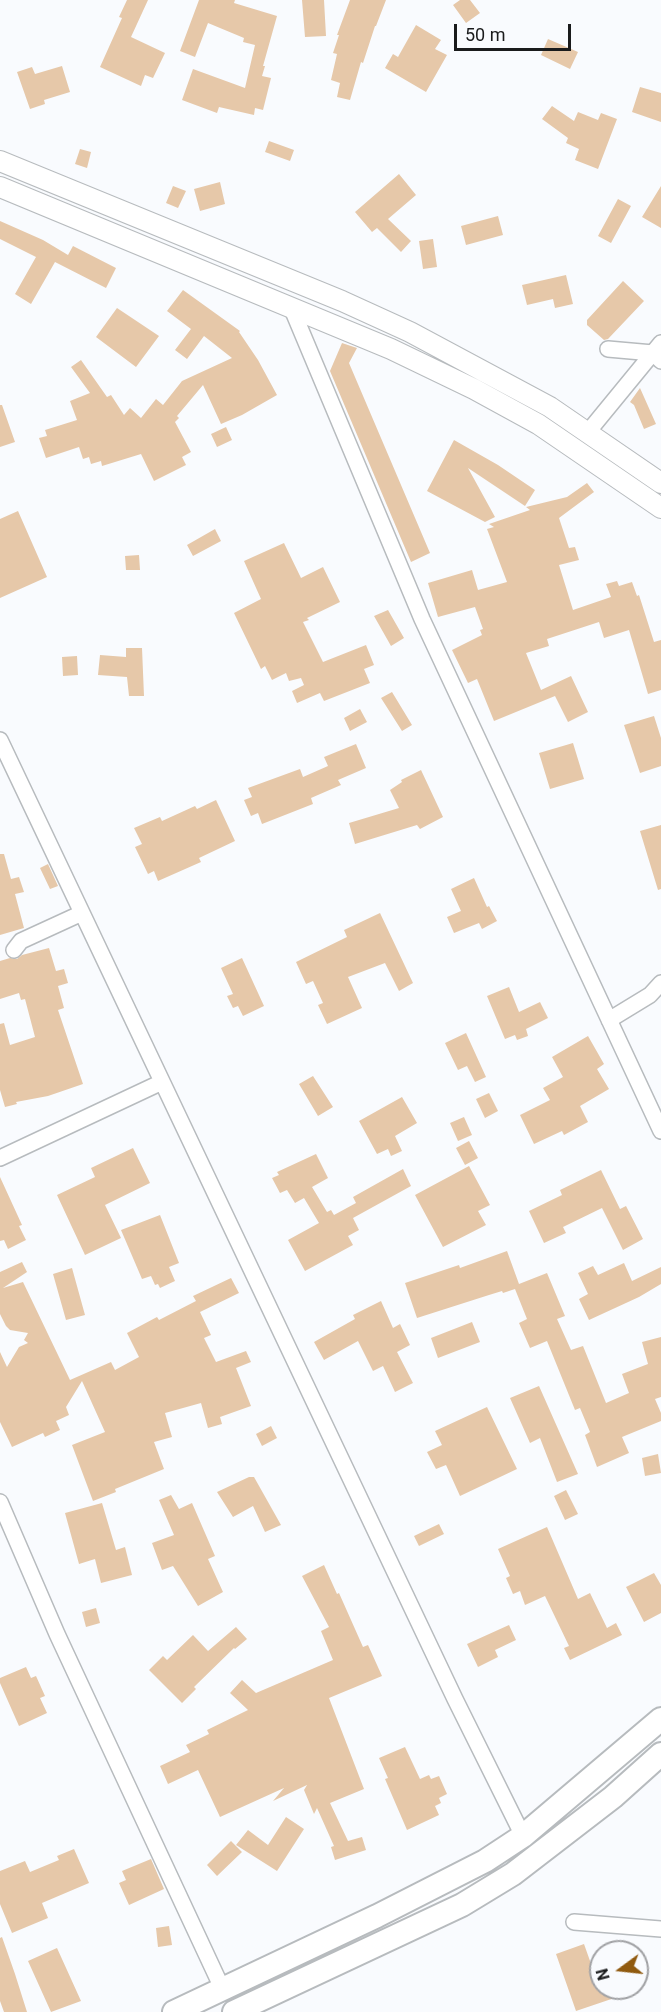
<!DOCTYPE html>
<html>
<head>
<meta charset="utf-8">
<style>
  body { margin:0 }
  #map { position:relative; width:661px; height:2012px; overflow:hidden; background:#f9fbfe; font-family:Roboto,sans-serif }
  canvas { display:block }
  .north { position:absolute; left:589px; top:1940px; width:60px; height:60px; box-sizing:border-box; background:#f9fbfe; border:2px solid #a0a1a4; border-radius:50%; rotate:255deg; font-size:16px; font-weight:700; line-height:24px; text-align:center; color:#1a1b1c }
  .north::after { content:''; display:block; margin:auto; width:21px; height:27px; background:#905a0f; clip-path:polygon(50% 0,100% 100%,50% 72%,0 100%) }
  .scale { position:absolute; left:454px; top:24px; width:117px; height:27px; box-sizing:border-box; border:3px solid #1a1b1c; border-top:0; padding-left:8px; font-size:18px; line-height:21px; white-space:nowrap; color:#1a1b1c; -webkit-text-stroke:4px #f9fbfe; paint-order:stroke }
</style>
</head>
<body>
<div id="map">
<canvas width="661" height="2012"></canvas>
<div class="north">N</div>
<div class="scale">50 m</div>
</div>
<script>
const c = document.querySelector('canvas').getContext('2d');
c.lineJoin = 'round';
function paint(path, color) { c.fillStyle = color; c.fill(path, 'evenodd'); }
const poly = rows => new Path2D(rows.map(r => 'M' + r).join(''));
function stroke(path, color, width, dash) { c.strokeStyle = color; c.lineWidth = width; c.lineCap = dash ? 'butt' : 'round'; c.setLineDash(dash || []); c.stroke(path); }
paint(poly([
  [127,0,148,0,131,37,165,53,153,78,145,75,141,86,100,67,122,18,119,17],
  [199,0,235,0,234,3,277,16,263,66,265,66,262,76,271,78,263,110,255,108,254,115,219,107,217,113,182,100,193,69,245,88,255,45,243,42,244,38,208,23,195,57,180,51],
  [302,0,324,0,326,36,305,37],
  [350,0,386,0,376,26,375,26,363,63,361,62,350,100,337,97,340,83,331,80,337,54,333,53,339,35,337,35],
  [460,0,470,0,480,13,466,23,453,5],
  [416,25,441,40,435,49,447,55,426,92,385,68,393,54,398,57],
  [548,39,578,52,570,69,541,55],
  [62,66,70,92,44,100,45,104,30,109,17,72,32,67,35,74],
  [640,87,661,93,661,122,632,112],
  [552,106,574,121,578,112,598,120,601,113,617,119,598,169,575,160,579,149,566,143,568,138,542,119],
  [269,141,294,150,290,161,265,152],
  [80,149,91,152,87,168,75,164],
  [399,174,416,195,388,219,411,241,401,252,377,228,372,232,355,212],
  [220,182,225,204,200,211,194,189],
  [173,186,186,191,178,208,166,203],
  [661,186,661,228,642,217],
  [618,199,631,206,611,243,598,236],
  [498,216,503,235,466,245,461,226],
  [0,221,43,240,68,255,73,246,116,268,106,288,55,262,31,304,15,294,36,257,0,239],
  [433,239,437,267,423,269,419,241],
  [566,275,573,304,555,308,553,299,527,305,522,285],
  [623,281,644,301,608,339,604,340,587,325,587,320],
  [183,290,240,331,239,332,258,360,277,395,242,415,221,424,203,385,177,416,179,418,175,422,191,452,182,457,186,465,154,481,141,454,102,466,101,461,91,464,89,457,83,459,79,447,46,458,39,438,47,436,45,430,77,420,70,401,90,393,71,367,81,360,107,397,111,395,124,415,130,408,141,418,156,399,163,405,182,381,232,358,204,336,187,359,175,350,191,329,167,311],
  [117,308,159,336,136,367,96,337],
  [342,343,357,348,349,363,430,553,411,562,330,371],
  [640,388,656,424,644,429,634,405,630,402],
  [0,405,2,405,15,442,0,447],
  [226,427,232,440,217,447,211,434],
  [454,440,498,465,535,490,525,506,468,468,495,517,485,522,427,491],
  [587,483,594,492,559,518,569,548,575,547,579,560,559,565,573,610,611,597,606,584,617,581,619,586,632,582,637,596,639,595,654,642,661,640,661,690,648,694,629,630,604,638,599,622,547,639,549,646,526,653,541,690,571,676,588,712,568,722,555,696,494,721,477,679,468,683,452,650,482,635,480,630,483,629,475,607,438,617,428,583,472,570,478,590,507,582,487,529,494,527,489,524,530,510,526,507,567,497],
  [18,511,47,577,0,598,0,519],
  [215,529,221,541,193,556,187,545],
  [284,543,301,578,323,567,340,602,307,618,309,620,303,622,323,662,366,645,374,665,364,669,370,683,324,701,320,693,297,703,292,691,304,685,301,678,289,681,286,673,272,680,265,666,261,669,234,613,261,599,244,561],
  [139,555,140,570,126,570,125,556],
  [388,610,404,638,391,646,374,616],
  [126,648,142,648,144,696,129,696,127,677,98,675,100,655,126,657],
  [77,656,78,675,63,676,62,657],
  [392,692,412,725,402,731,381,698],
  [360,709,367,722,350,731,344,718],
  [654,716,661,738,661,766,640,773,624,725],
  [573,743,584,779,550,789,539,753],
  [356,744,366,768,338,780,341,785,311,798,313,804,262,824,258,813,251,816,244,800,252,797,248,788,300,769,303,777,328,766,324,757],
  [421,770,443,817,420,829,417,825,355,844,349,823,399,808,390,790,402,782,401,780],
  [216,800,235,841,199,858,201,862,158,881,154,871,148,874,135,847,142,844,134,828,160,817,162,821,195,806,197,809],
  [661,825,661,889,658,890,640,831],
  [0,854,4,854,11,879,19,877,24,892,15,894,24,928,0,935],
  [48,864,58,886,50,889,40,868],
  [474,878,487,907,489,906,497,921,482,929,479,923,454,933,447,917,461,911,451,889],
  [380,913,413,983,399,991,385,963,348,977,362,1008,327,1024,318,1005,323,1003,313,981,306,984,296,962,347,937,344,930],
  [49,948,56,971,64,969,68,983,58,986,64,1008,58,1010,83,1084,48,1096,16,1102,17,1104,5,1107,0,1090,0,1024,4,1023,10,1045,35,1037,25,999,21,1000,19,993,0,999,0,961,10,958,17,959,22,955],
  [242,958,264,1006,243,1016,238,1006,233,1008,227,996,233,994,221,968],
  [509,987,519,1012,540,1002,548,1018,526,1029,528,1036,517,1040,515,1035,505,1039,487,996],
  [466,1033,486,1077,475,1082,467,1066,458,1070,445,1043],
  [588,1036,604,1064,597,1069,609,1089,580,1106,588,1122,564,1135,562,1131,534,1144,520,1115,550,1100,543,1088,563,1077,552,1057],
  [313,1076,333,1107,318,1116,299,1084],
  [489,1093,498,1111,485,1118,476,1099],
  [402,1097,417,1123,395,1136,402,1151,391,1156,388,1149,377,1154,359,1121],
  [464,1117,472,1135,458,1141,450,1123],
  [469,1141,478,1158,465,1165,456,1148],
  [133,1148,150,1183,105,1205,121,1238,85,1255,57,1195,95,1177,91,1168],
  [316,1154,328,1178,312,1187,327,1212,331,1210,334,1215,356,1203,353,1197,403,1169,411,1186,353,1218,359,1230,348,1236,353,1245,305,1271,288,1240,319,1223,304,1198,295,1203,287,1190,280,1193,272,1178,279,1175,277,1172],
  [469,1166,490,1205,478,1211,486,1225,443,1247,415,1195],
  [601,1170,620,1209,626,1206,643,1239,623,1250,602,1208,563,1227,566,1233,544,1243,529,1211,562,1195,560,1190],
  [0,1177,22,1225,19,1226,26,1240,8,1249,4,1240,0,1241],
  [160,1215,179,1263,169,1267,175,1281,160,1288,158,1284,155,1285,151,1276,142,1279,121,1230],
  [507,1251,519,1284,547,1273,565,1316,557,1319,571,1350,583,1346,606,1403,629,1393,622,1374,648,1364,642,1342,661,1337,661,1397,655,1399,661,1413,661,1421,622,1437,629,1453,597,1467,585,1435,590,1432,580,1408,575,1410,547,1341,530,1348,519,1323,527,1319,515,1289,503,1293,502,1291,489,1295,417,1318,405,1283,459,1265,460,1268],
  [22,1262,27,1272,3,1288,23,1282,70,1380,111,1362,115,1370,139,1357,127,1333,157,1317,159,1320,196,1301,193,1296,231,1278,239,1293,200,1312,211,1335,204,1338,216,1362,246,1351,251,1362,236,1368,251,1406,220,1417,222,1424,208,1428,201,1403,165,1413,172,1437,154,1442,164,1469,115,1489,116,1492,93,1501,72,1445,105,1432,82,1381,66,1407,69,1415,56,1421,60,1430,45,1437,43,1433,12,1447,0,1422,0,1352,7,1367,19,1347,28,1343,24,1340,28,1333,10,1330,6,1326,0,1314,0,1272],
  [624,1263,632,1281,661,1267,661,1284,639,1297,589,1320,579,1299,588,1294,578,1273,593,1266,598,1275],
  [72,1268,85,1315,66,1320,53,1274],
  [381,1301,393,1328,400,1324,410,1345,397,1352,413,1383,395,1392,383,1366,373,1371,358,1341,324,1360,314,1342,355,1319,353,1315],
  [472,1322,480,1342,438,1358,431,1338],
  [539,1386,578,1474,557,1482,540,1438,530,1443,510,1398],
  [487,1407,517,1469,460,1496,446,1465,436,1469,427,1452,442,1445,435,1431],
  [271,1426,277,1438,262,1446,256,1434],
  [658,1454,661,1473,645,1476,642,1458],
  [249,1477,254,1477,281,1525,265,1532,253,1506,233,1517,217,1492],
  [566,1490,578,1514,565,1520,554,1496],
  [171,1495,179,1509,192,1503,215,1556,208,1559,223,1592,198,1606,173,1566,162,1570,152,1543,174,1535,159,1500],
  [102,1503,116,1550,125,1547,132,1575,101,1583,95,1559,79,1564,65,1513],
  [439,1524,444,1534,419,1546,414,1536],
  [547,1527,578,1599,590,1593,607,1628,616,1623,622,1635,570,1660,564,1648,569,1646,545,1596,525,1605,520,1591,513,1594,506,1578,510,1576,498,1549],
  [324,1565,337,1594,339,1593,363,1647,368,1645,382,1676,329,1698,364,1789,330,1803,348,1841,362,1837,366,1850,335,1860,331,1847,334,1846,317,1808,314,1814,304,1790,307,1785,273,1801,284,1788,220,1817,198,1770,168,1784,160,1766,190,1752,186,1745,209,1734,207,1730,248,1710,230,1693,242,1680,256,1693,333,1660,321,1631,329,1627,302,1576],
  [654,1573,661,1585,661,1613,644,1622,626,1587],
  [96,1608,100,1623,86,1627,82,1612],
  [509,1625,516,1640,495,1650,498,1657,478,1667,467,1644],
  [236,1627,247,1639,235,1649,234,1648,194,1687,196,1689,182,1703,149,1670,163,1656,167,1660,193,1635,208,1651],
  [26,1667,31,1678,36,1676,45,1696,40,1698,47,1713,19,1726,0,1683,0,1678],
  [405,1747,420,1779,429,1775,431,1779,439,1776,447,1794,439,1798,441,1803,435,1806,439,1815,407,1830,385,1779,388,1778,379,1758],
  [286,1817,304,1829,277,1871,236,1845,248,1830,268,1845],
  [231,1841,242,1852,217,1876,207,1865],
  [74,1849,89,1883,42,1903,48,1918,12,1933,0,1904,0,1871,25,1861,30,1872,59,1860,57,1856],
  [151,1859,164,1889,129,1905,119,1883,126,1880,122,1871],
  [169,1926,172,1945,158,1947,156,1928],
  [2,1937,15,1974,27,2012,4,2012,0,2001,0,1938],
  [584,1944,595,1975,601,1973,601,1988,638,1988,638,1990,576,2011,556,1954],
  [57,1948,81,2001,51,2012,28,1961]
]), '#e6c8a9');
const minor = poly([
  [292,309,422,619,661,1131],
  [608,349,653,353,661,361],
  [588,432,661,343],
  [0,740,455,1699,523,1836],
  [14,950,21,941,82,913],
  [609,1020,650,995,661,983],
  [0,1158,162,1082],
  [0,1502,57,1634,222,1988],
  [574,1922,661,1929]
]);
const major = poly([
  [0,161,342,301,410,332,550,407,661,483],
  [0,187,391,349,474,389,538,424,661,508]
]);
const highway = poly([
  [174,2012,377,1916,485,1861,523,1836,661,1719],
  [234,2012,462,1905,513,1874,613,1797,661,1754]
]);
stroke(minor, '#b7bbbe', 18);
stroke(major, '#b7bbbe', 22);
stroke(highway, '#b7bbbe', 26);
stroke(minor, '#fff', 15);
stroke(major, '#fff', 20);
stroke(highway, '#fff', 22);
</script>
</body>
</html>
